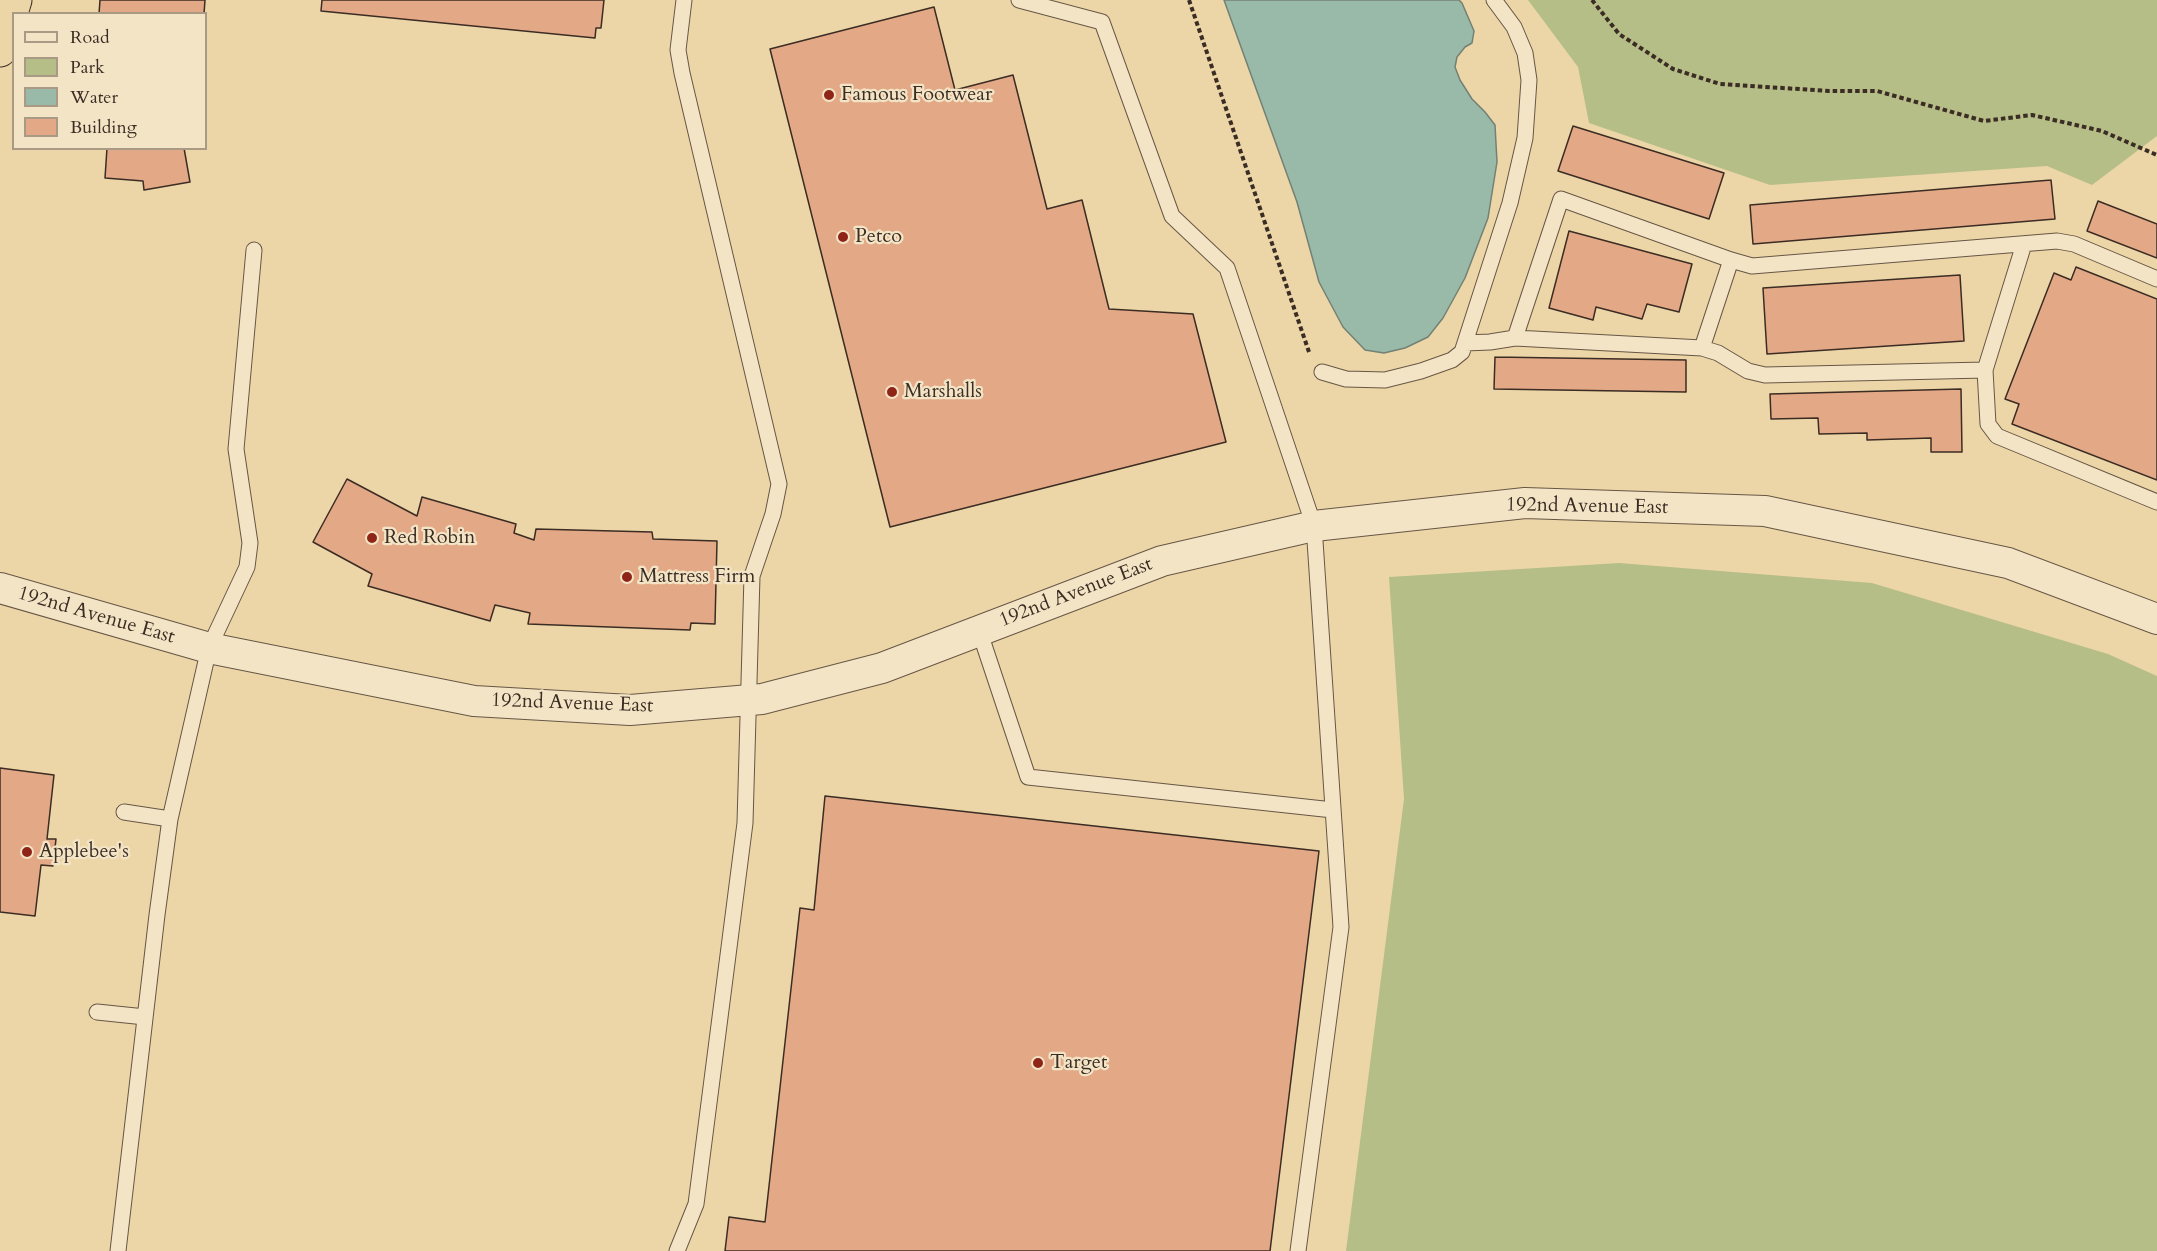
<!DOCTYPE html>
<html>
<head>
<meta charset="utf-8">
<style>
  body { margin:0 }
  #map { position:relative; width:2157px; height:1251px; overflow:hidden; background:#ecd6a7; font-family:Cardo,serif }
  canvas { display:block }
  .legend { position:absolute; left:12px; top:12px; width:195px; height:138px; box-sizing:border-box; background:#f3e4c6; border:2px solid #a99a85; margin:0; padding:8px 10px; list-style:none; font-size:18px; color:#3b2c24 }
  .legend li { display:flex; align-items:center; gap:12px; height:30px }
  .legend b { width:30px; border:2px solid #a99a85 }
</style>
</head>
<body>
<div id="map">
<canvas width="2157" height="1251"></canvas>
<ul class="legend">
<li><b style="height:8px;background:#f3e4c6"></b>Road</li>
<li><b style="height:16px;background:#b6be88"></b>Park</li>
<li><b style="height:16px;background:#99b9a9"></b>Water</li>
<li><b style="height:16px;background:#e3a886"></b>Building</li>
</ul>
</div>
<script>
const c = document.querySelector('canvas').getContext('2d');
c.lineJoin = 'round';
function paint(path, color) { c.fillStyle = color; c.fill(path, 'evenodd'); }
const poly = rows => new Path2D(rows.map(r => 'M' + r).join(''));
function stroke(path, color, width, dash) { c.strokeStyle = color; c.lineWidth = width; c.lineCap = dash ? 'butt' : 'round'; c.setLineDash(dash || []); c.stroke(path); }
function write(font, color, halo, rows, align = 'center') {
  c.font = font + ' Cardo,serif'; c.lineWidth = 4.5; c.setLineDash([]); c.textBaseline = 'middle'; c.strokeStyle = halo; c.fillStyle = color; for (const [text, x, y, turn = 0] of rows) {
    c.save(); c.translate(x, y); c.rotate((+turn || 0) * Math.PI / 180); c.textAlign = isNaN(turn) ? turn : align; if (halo) c.strokeText(text, 0, 0); c.fillText(text, 0, 0); c.restore();
  }
}
paint(poly([
  [1528,0,2157,0,2157,136,2092,185,2047,166,1770,185,1589,123,1578,67],
  [1619,563,1872,583,2108,654,2157,676,2157,1251,1346,1251,1404,799,1389,577]
]), '#b6be88');
const water = poly([
  [1224,0,1459,0,1462,3,1474,31,1472,43,1465,47,1457,57,1455,67,1460,80,1472,99,1485,112,1495,125,1497,162,1488,218,1465,278,1443,318,1428,337,1405,348,1384,353,1365,350,1343,327,1319,282,1297,202,1224,0]
]);
paint(water, '#99b9a9');
stroke(water, '#738174', 1.5);
const building = poly([
  [100,0,205,0,204,14,99,14,100,0],
  [322,0,604,0,601,28,596,28,595,38,321,11,322,0],
  [934,7,955,90,1013,75,1047,209,1082,200,1109,309,1193,314,1226,442,890,527,770,49,934,7],
  [1573,126,1724,173,1709,219,1558,171,1573,126],
  [107,148,184,148,190,182,144,190,143,181,105,178,107,148],
  [2051,180,2055,219,1753,244,1750,205,2051,180],
  [2098,201,2157,224,2157,258,2087,231,2098,201],
  [1569,231,1692,264,1679,312,1647,304,1642,319,1596,307,1593,320,1549,308,1569,231],
  [2076,267,2157,299,2157,480,2012,424,2019,404,2005,399,2054,273,2071,280,2076,267],
  [1960,275,1964,341,1767,354,1763,288,1960,275],
  [1495,357,1686,360,1686,392,1494,389,1495,357],
  [1961,389,1962,452,1931,452,1931,438,1867,440,1867,433,1819,434,1818,418,1771,419,1770,394,1961,389],
  [347,479,417,516,422,497,516,524,514,533,534,540,536,529,652,532,653,539,717,541,715,624,691,623,690,630,528,624,530,613,495,605,490,621,368,586,372,574,313,542,347,479],
  [0,768,54,775,47,839,56,839,53,866,41,865,35,916,0,912,0,768],
  [825,796,1319,851,1270,1251,725,1251,729,1217,765,1222,800,908,814,910,825,796]
]);
paint(building, '#e3a886');
stroke(building, '#3b2c24', 1.5);
const service = poly([
  [1019,0,1102,22,1172,216,1227,268,1314,526,1341,927,1298,1251],
  [2157,279,2074,244,2057,241,1752,266,1731,260,1561,199,1515,338,1702,348,1718,353,1748,371,1765,375,1985,370,1988,424,1997,436,2157,502],
  [1465,343,1490,342,1515,338],
  [1702,348,1731,260],
  [1985,370,2024,244],
  [1322,372,1346,379,1385,380,1421,371,1452,360,1462,352,1510,203,1525,138,1529,80,1525,53,1514,27,1494,0],
  [979,630,1028,777,1333,810],
  [124,812,170,819],
  [97,1012,145,1017],
  [118,1251,157,915,170,819,209,648,247,567,250,543,236,449,254,250],
  [677,1251,696,1204,745,823,752,576,773,514,779,484,682,73,678,50,684,0]
]);
const minor = poly([
  [0,588,209,648,474,701,630,710,762,699,882,668,1162,561,1314,526,1525,503,1765,511,2008,563,2157,619]
]);
const trunk = poly([
  [0,50,15,0]
]);
stroke(service, '#675645', 17);
stroke(minor, '#675645', 32);
stroke(trunk, '#3b2c24', 35);
stroke(poly([
  [1189,0,1309,352],
  [1592,0,1619,34,1673,69,1720,84,1829,91,1877,91,1984,121,2032,115,2102,131,2157,155]
]), '#3b2c24', 4, [4.5, 3]);
stroke(service, '#f3e4c6', 15);
stroke(minor, '#f3e4c6', 30);
stroke(trunk, '#ecd6a7', 33);
for (const [x, y, r, color] of [
  [829,95,6,"#8f2418"],
  [843,237,6,"#8f2418"],
  [892,392,6,"#8f2418"],
  [372,538,6,"#8f2418"],
  [627,577,6,"#8f2418"],
  [27,852,6,"#8f2418"],
  [1038,1063,6,"#8f2418"]
]) { const dot = new Path2D(); dot.arc(x, y, r, 0, 2 * Math.PI); c.fillStyle = color; c.fill(dot); stroke(dot, '#f3e4c6', 2); }
write('20px', '#3b2c24', '#f3e4c6', [
  ["Famous Footwear",841,95],
  ["Petco",855,237],
  ["Marshalls",904,392],
  ["Red Robin",384,538],
  ["Mattress Firm",639,577],
  ["Applebee's",39,852],
  ["Target",1050,1063]
], 'left');
write('20px', '#3b2c24', '#f3e4c6', [
  ["192nd Avenue East",1587,507,1],
  ["192nd Avenue East",1076,593,-21],
  ["192nd Avenue East",96,616,16],
  ["192nd Avenue East",572,704,2]
]);
</script>
</body>
</html>
